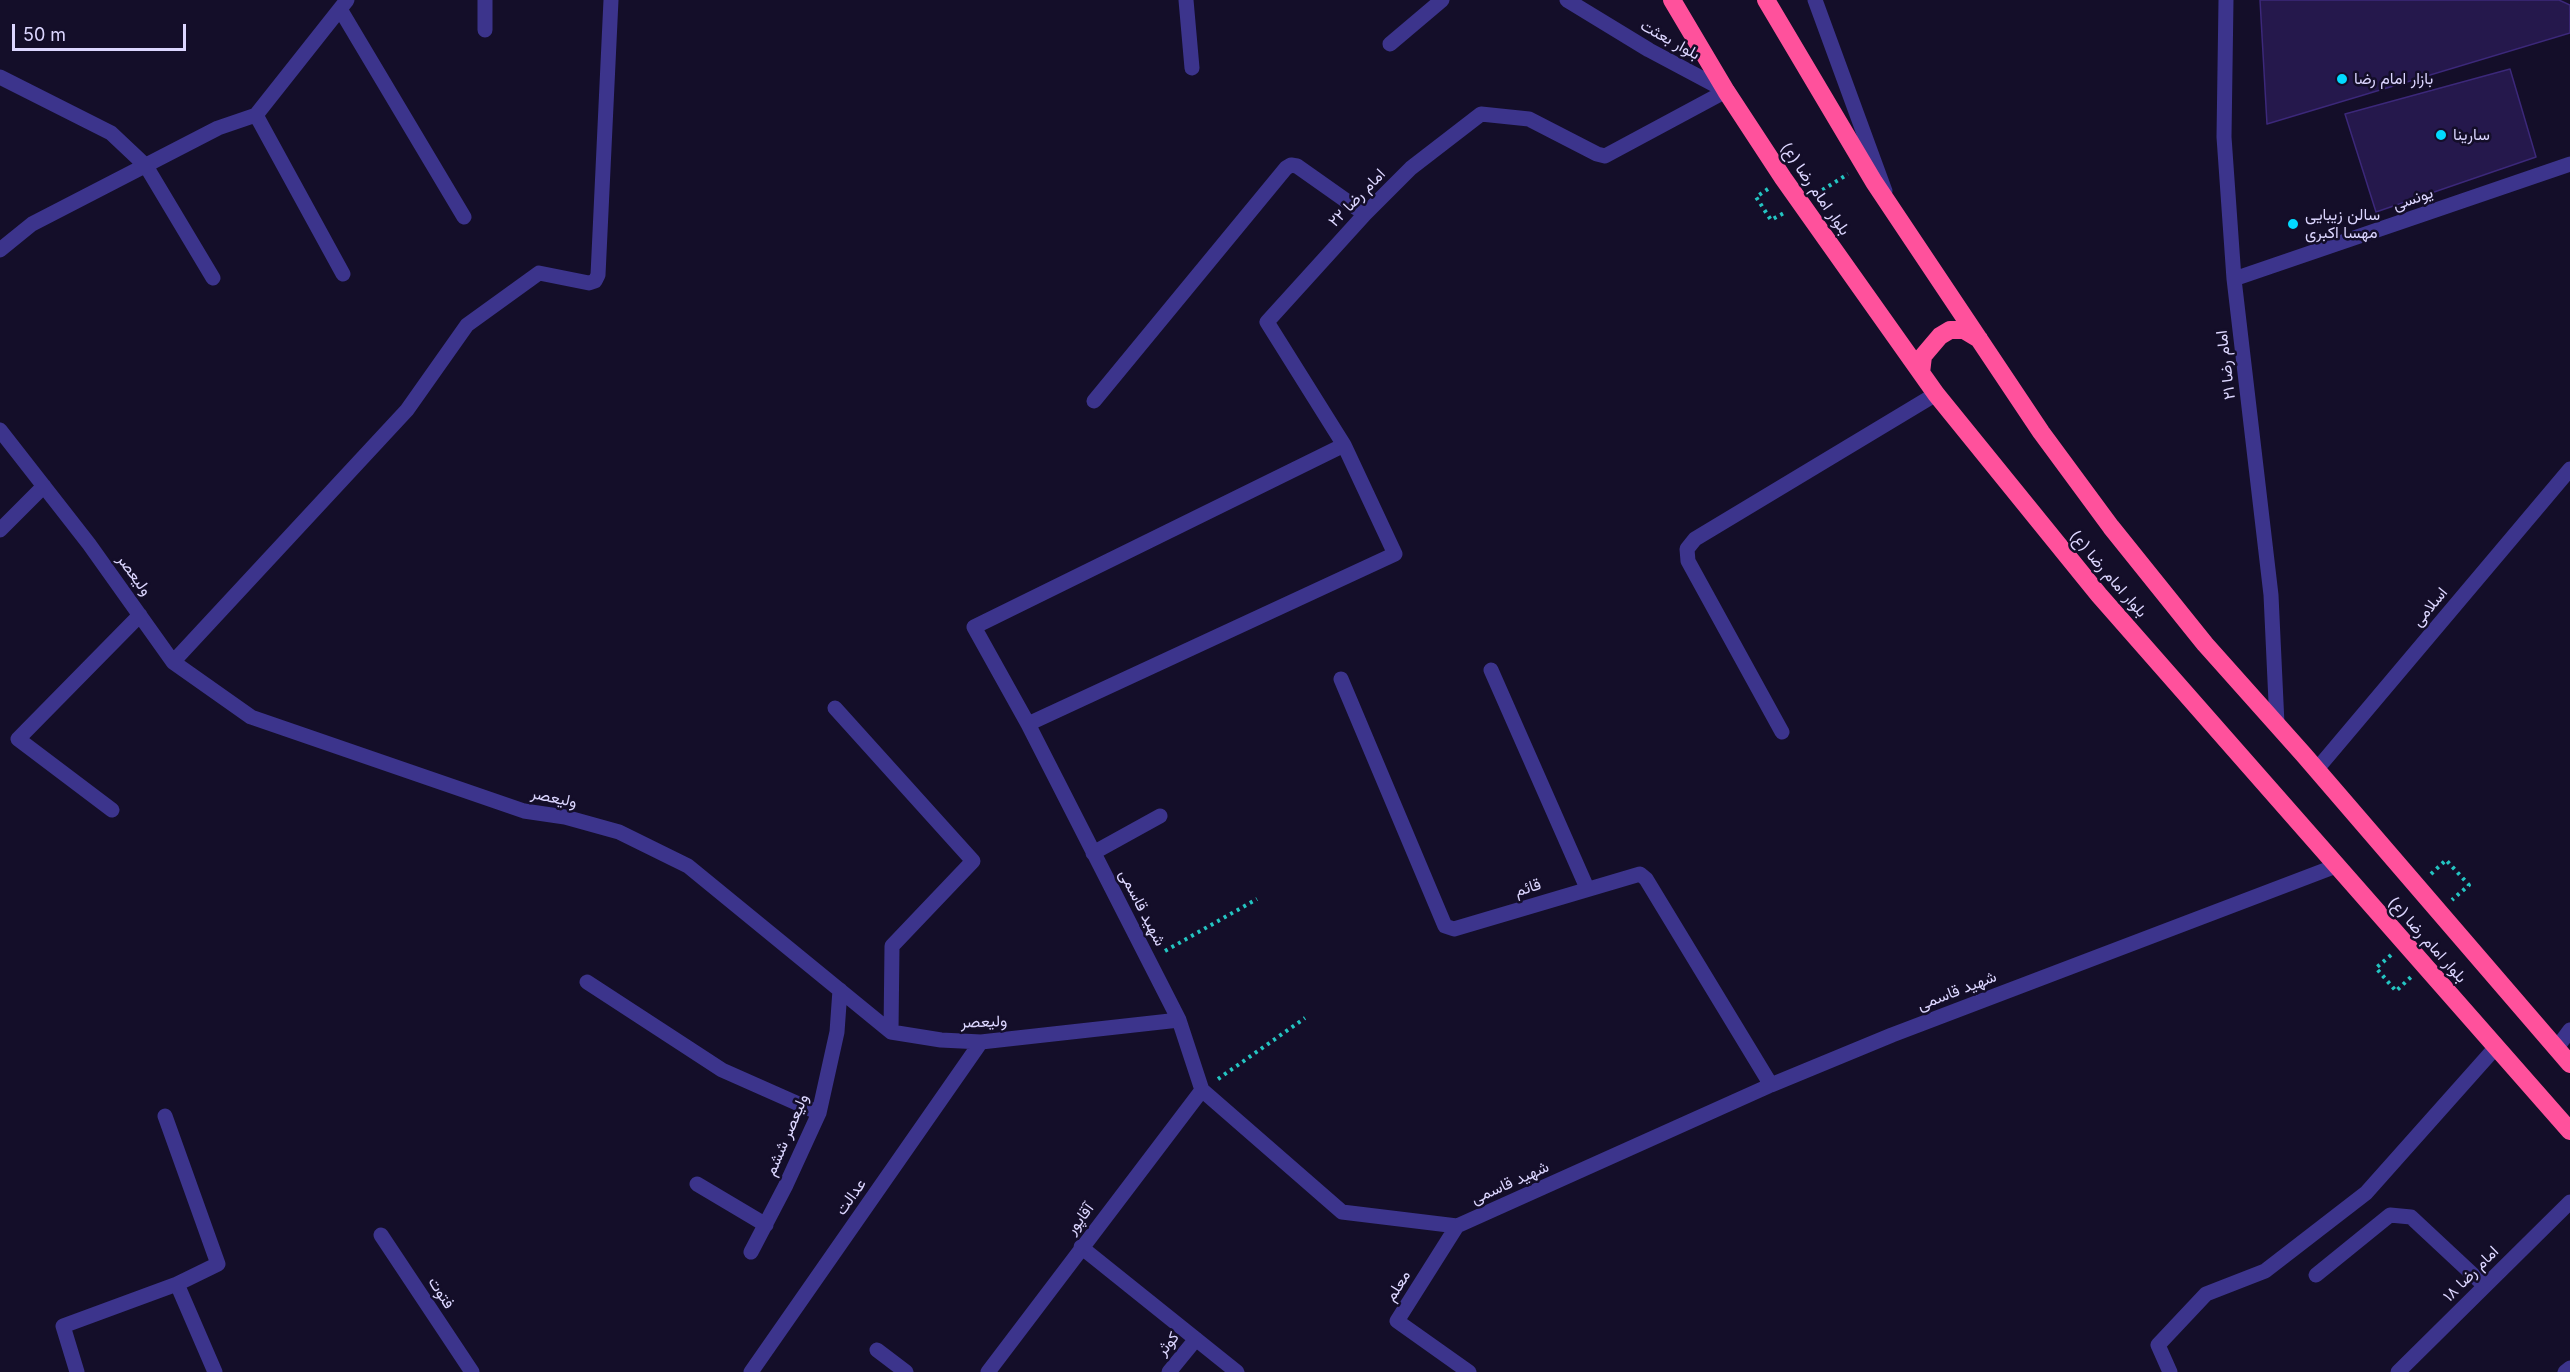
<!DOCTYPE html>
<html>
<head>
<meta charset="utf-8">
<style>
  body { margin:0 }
  #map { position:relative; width:2570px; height:1372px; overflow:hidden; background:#140e29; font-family:Inter,sans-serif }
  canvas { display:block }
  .scale { position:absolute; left:12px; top:24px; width:174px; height:27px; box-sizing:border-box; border:3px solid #dcd6ff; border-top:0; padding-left:8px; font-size:18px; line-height:21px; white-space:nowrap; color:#dcd6ff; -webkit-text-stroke:4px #140e29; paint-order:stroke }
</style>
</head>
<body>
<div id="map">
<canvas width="2570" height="1372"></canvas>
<div class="scale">50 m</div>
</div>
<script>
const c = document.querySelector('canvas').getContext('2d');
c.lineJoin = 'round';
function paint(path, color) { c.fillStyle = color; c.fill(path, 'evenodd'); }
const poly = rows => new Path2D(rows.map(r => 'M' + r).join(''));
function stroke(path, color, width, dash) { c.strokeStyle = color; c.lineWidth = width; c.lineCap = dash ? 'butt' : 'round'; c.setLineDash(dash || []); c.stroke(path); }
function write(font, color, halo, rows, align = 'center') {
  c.font = font + ' Inter,Vazirmatn,sans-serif'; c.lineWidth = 5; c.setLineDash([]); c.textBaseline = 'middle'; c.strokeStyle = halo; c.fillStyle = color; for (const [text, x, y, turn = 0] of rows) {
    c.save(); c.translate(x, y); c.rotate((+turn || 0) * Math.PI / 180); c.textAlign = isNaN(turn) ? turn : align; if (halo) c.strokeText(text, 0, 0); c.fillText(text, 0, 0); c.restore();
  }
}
const building = poly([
  [2260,0,2559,0,2570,5,2570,33,2267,124,2260,0],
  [2510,69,2536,157,2376,212,2345,114,2510,69]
]);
paint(building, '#25184c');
stroke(building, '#3c287a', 1.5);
stroke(poly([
  [1768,189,1756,197,1771,220,1784,213],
  [1816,194,1848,174],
  [2431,874,2446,860,2469,885,2452,900],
  [1165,951,1257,899],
  [2391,955,2376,968,2396,991,2411,977],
  [1218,1079,1305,1018]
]), '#24c5c2', 4, [3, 4.5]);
stroke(poly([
  [1186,0,1192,68],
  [1567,0,1649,50,1726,91],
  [1815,0,1885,191],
  [2226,0,2224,137,2234,279,2271,595,2277,724],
  [340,9,464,217],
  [485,30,485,0],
  [1390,44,1442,0],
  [0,77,111,133,146,166,213,278],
  [256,115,343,274],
  [0,250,32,224,218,128,256,115,347,0],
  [2234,279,2570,164],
  [1094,401,1286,168,1291,165,1297,166,1365,214],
  [0,430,89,544,173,662,251,717,524,811,565,817,619,832,688,866,891,1032,941,1040,981,1042,1179,1020],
  [1344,445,974,627,1028,724,1179,1020,1202,1090,1342,1212,1457,1226,1771,1085,1892,1035,2336,866],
  [0,530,44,486],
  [173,662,407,410,467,325,539,273,589,283,595,281,598,275,611,0],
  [1491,670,1587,888],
  [1341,679,1445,926,1454,929,1640,874,1646,879,1771,1085],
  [835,708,973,861,892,946,891,1032],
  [1028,724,1395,554,1344,445,1267,322,1365,214,1411,168,1481,114,1529,119,1597,154,1605,156,1726,91],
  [1782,732,1688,561,1687,549,1695,539,1936,394],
  [2317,769,2570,469],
  [112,810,18,739,140,615],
  [1093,853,1160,816],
  [587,982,722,1070,819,1113],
  [2556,1049,2570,1030],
  [697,1184,766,1225],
  [1457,1226,1397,1321,1469,1372],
  [381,1235,472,1372],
  [1081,1247,1237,1372],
  [751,1252,786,1185,819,1113,837,1032,840,990],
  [2316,1275,2390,1215,2411,1217,2485,1286],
  [177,1284,215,1372],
  [877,1350,906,1372],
  [77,1372,63,1326,177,1284,218,1264,165,1116],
  [751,1372,981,1042],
  [988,1372,1202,1090],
  [1169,1372,1196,1339],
  [2170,1372,2158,1345,2206,1294,2265,1271,2366,1193,2496,1047],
  [2398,1372,2570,1202],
  [2565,1372,2570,1368]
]), '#3c348c', 15);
stroke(poly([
  [1672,0,1726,91,1783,178,1936,394,2099,595,2570,1131],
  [1766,0,1874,182,2041,432,2111,527,2205,644,2304,755,2570,1064],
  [1921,373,1923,356,1940,336,1950,330,1964,330,1979,339]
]), '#ff519c', 18);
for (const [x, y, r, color] of [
  [2342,79,6,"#02daff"],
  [2441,135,6,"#02daff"],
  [2293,224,6,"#02daff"]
]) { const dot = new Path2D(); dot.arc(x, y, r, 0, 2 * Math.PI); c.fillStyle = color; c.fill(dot); stroke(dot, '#140e29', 2); }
write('16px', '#dcd6ff', '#140e29', [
  ["بلوار بعثت",1670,40,29],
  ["بلوار امام رضا (ع)",1815,189,55],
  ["امام رضا ۲۲",1357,198,-46],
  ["یونسی",2413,199,-19],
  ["امام رضا ۲۱",2226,365,-97],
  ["بلوار امام رضا (ع)",2108,574,49],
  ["ولیعصر",134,575,54],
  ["اسلامی",2430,607,-50],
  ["ولیعصر",554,798,12],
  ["قائم",1528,888,-17],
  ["شهید قاسمی",1142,908,63],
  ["بلوار امام رضا (ع)",2427,940,48],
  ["شهید قاسمی",1957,991,-21],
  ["ولیعصر",984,1022,-2],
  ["ولیعصر ششم",787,1135,-67],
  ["شهید قاسمی",1510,1183,-24],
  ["عدالت",851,1197,-55],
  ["آقاپور",1080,1219,-53],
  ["امام رضا ۱۸",2471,1274,-45],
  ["معلم",1398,1286,-58],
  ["فتوت",441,1293,57],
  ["کوثر",1168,1344,-51]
]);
write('16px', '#dcd6ff', '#140e29', [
  ["بازار امام رضا",2354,79],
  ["سارینا",2453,135],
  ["سالن زیبایی",2305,215],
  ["مهسا اکبری",2305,233]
], 'left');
</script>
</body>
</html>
